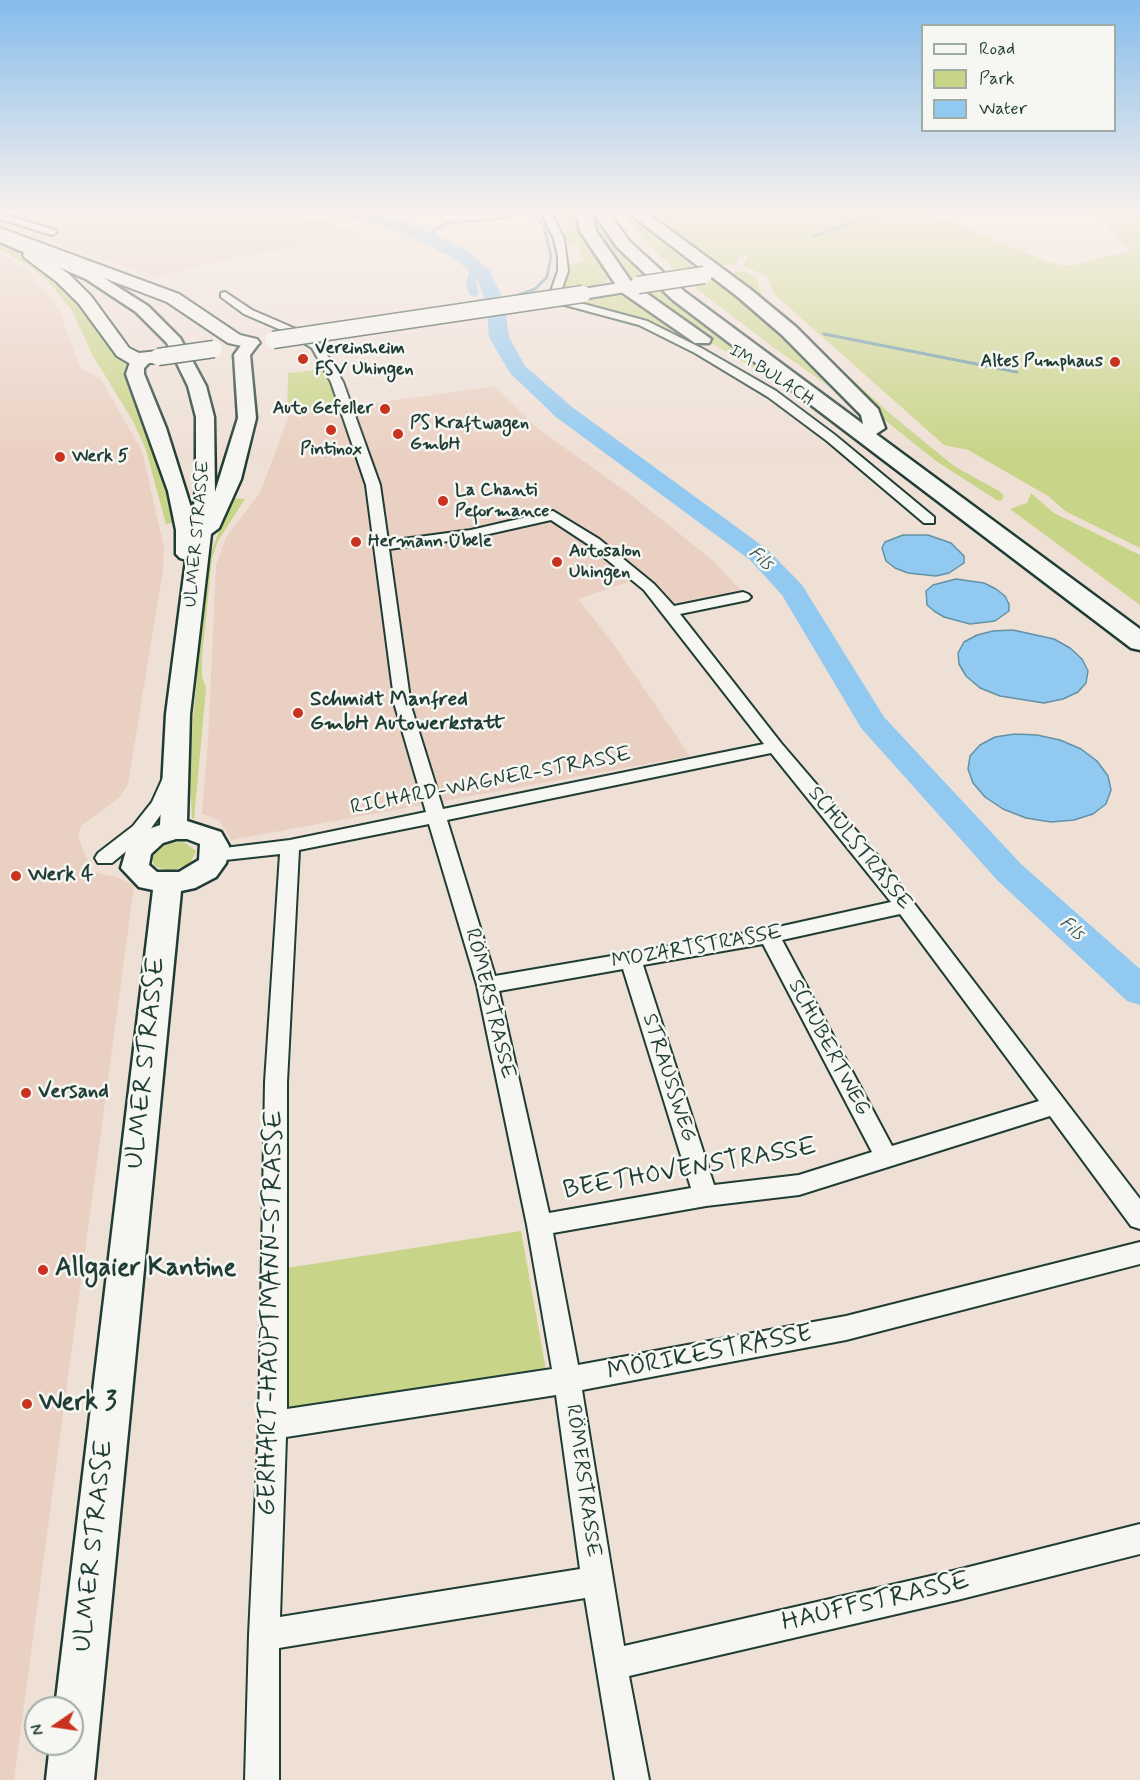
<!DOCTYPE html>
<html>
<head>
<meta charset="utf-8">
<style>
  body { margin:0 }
  #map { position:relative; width:1140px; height:1780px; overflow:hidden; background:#efe0d6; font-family:Mynerve,sans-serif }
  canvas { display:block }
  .legend { position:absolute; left:921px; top:24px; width:195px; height:108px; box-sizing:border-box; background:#f6f6f2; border:2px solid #a0aca6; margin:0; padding:8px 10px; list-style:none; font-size:18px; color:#1f3d34 }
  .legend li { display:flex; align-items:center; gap:12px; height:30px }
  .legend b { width:30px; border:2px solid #a0aca6 }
  .north { position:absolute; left:24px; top:1696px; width:60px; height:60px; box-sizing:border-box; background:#f6f6f2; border:2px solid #a0aca6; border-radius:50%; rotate:257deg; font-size:16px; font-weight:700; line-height:24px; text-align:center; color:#1f3d34 }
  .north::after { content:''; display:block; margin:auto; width:21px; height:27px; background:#c8321e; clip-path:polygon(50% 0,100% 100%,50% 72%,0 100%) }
</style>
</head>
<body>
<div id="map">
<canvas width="1140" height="1780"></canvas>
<ul class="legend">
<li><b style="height:8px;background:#f6f6f2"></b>Road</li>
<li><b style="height:16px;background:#c8d487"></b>Park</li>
<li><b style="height:16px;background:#91c9f0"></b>Water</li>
</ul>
<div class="north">N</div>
</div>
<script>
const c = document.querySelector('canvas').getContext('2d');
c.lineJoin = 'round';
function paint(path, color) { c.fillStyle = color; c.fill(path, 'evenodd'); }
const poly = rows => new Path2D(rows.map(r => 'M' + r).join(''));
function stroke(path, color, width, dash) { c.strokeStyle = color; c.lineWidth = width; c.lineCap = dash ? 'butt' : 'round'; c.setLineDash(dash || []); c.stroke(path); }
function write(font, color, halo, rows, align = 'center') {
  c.font = font + ' Mynerve,sans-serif'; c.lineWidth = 5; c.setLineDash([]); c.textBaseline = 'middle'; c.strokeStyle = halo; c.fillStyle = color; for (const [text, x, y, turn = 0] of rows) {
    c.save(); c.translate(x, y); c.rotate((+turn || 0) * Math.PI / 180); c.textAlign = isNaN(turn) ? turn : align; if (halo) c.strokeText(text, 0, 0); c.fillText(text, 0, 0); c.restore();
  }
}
paint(poly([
  [0,210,234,210,322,220,369,236,259,253,209,263,158,277,0,227],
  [0,254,26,269,59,309,80,368,101,379,142,451,164,547,163,570,128,784,120,797,81,826,78,836,92,872,117,877,134,886,14,1780,0,1780],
  [495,386,537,428,631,495,710,558,741,590,671,604,646,576,578,599,615,646,690,756,231,840,220,821,202,814,208,742,216,565,226,537,260,493,289,415]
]), '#ead0c2');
paint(poly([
  [553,210,577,210,583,234,607,277,607,282,561,292,569,265,582,261,578,246,567,244,565,232],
  [590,210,593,210,650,278,628,282,603,247,593,226],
  [622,210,626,210,698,269,680,275,645,241],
  [641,210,921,210,922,213,926,212,1048,262,1068,266,1130,251,1092,210,1140,210,1140,548,1065,511,1048,496,968,450,944,445,774,294,767,276,743,266,748,255,739,257,735,265,718,265],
  [0,244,27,257,69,292,118,356,127,361,123,373,132,387,159,456,177,522,166,524,146,450,133,421,93,356,72,311,48,281,26,264,0,250],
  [743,271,756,276,761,293,769,304,894,417,954,466,999,491,1004,496,1002,500,998,501,936,461,876,413,728,277,734,272],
  [709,279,719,281,751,304,850,401,770,345,687,281],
  [660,285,794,392,713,344,645,299,637,289],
  [615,293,633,299,707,350,702,351,645,322,564,300],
  [325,369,331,378,339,406,287,413,288,373],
  [1031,493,1054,513,1140,555,1140,605,1010,509,1027,503],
  [231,498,245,499,218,541,212,558,202,657,202,677,206,688,194,819,192,819,189,766,207,564],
  [184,842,196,851,190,864,170,871,154,866,152,857,159,848,171,843],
  [521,1231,546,1370,289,1410,287,1268]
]), '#c8d487');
const water = poly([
  [903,535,928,535,951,543,964,556,964,563,949,573,936,576,908,573,895,568,886,561,882,548,885,542,903,535],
  [956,579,984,583,996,589,1005,596,1009,604,1009,611,995,621,970,624,944,617,934,611,927,605,926,591,933,585,956,579],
  [1013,630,1054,639,1070,648,1082,659,1088,671,1086,683,1078,692,1063,699,1044,703,1000,696,980,688,966,676,959,664,958,653,964,642,977,635,993,631,1013,630],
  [1015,734,1037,735,1060,740,1081,749,1097,761,1108,776,1111,790,1106,804,1093,814,1074,820,1051,822,1026,818,1003,809,985,797,973,783,968,769,970,756,980,745,995,737,1015,734]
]);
paint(water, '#91c9f0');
stroke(water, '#6391a5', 1.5);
stroke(poly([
  [814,236,889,210],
  [433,239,434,230,448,223,507,218,520,210],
  [513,297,535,289,547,277,551,256,544,226,530,210],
  [824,334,1017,372]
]), '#6391a5', 3);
paint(poly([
  [471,265,480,267,476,284,479,294,474,297,469,294,466,284,471,265],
  [477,299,485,299,503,317,503,321,495,321,477,303,477,299]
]), '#91c9f0');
paint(poly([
  [324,210,354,210,408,222,466,250,490,271,504,301,509,337,525,366,572,407,768,550,802,585,884,717,1021,864,1140,969,1140,1005,1127,1001,997,880,861,728,782,595,750,560,556,417,510,373,489,337,486,301,476,277,454,258,397,230,326,213,324,210]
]), '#91c9f0');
const street = poly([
  [540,210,550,210,564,239,568,271,561,291,565,299,647,321,703,349,776,391,835,435,934,517,934,523,924,523,827,441,768,397,695,353,639,325,557,303,551,291,558,271,558,257,554,239,540,210],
  [0,213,55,230,57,232,52,235,0,219,0,213],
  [225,292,252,310,296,329,322,346,343,382,380,485,388,541,471,530,553,511,599,539,654,584,674,606,743,592,748,594,751,597,748,600,680,614,781,743,877,855,1140,1199,1140,1229,1131,1226,1050,1116,799,1195,706,1206,553,1233,578,1365,846,1316,1140,1242,1140,1264,846,1340,582,1390,624,1646,957,1570,1140,1524,1140,1554,957,1600,629,1676,649,1780,615,1780,585,1598,279,1648,279,1780,245,1780,249,1635,259,1425,265,1082,280,854,216,861,209,860,207,855,209,850,216,849,290,840,426,812,395,706,366,485,331,382,312,348,288,333,244,314,221,297,221,293,225,292],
  [551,520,589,545,644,590,764,744,443,809,411,706,389,549,471,538,551,520],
  [771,753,891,902,769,929,495,976,447,820,771,753],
  [429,824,477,985,527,1225,552,1369,287,1409,287,1082,299,850,429,824],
  [900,914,1039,1101,892,1146,782,940,900,914],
  [763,944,872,1152,799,1175,714,1185,643,965,763,944],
  [623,969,691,1188,549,1213,499,991,623,969],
  [556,1395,580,1569,280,1617,286,1437,556,1395],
  [172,769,181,775,169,803,147,834,112,863,98,863,95,858,98,853,133,826,152,802,166,771,172,769]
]);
const secondary = poly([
  [0,233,96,273,148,306,180,338,206,386,214,417,215,492,238,418,234,355,245,340,257,340,259,343,250,355,256,418,241,479,219,528,211,534,190,714,187,821,221,832,229,846,226,863,216,877,195,888,181,891,94,1780,46,1780,50,1744,72,1744,72,1708,55,1708,153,890,139,887,121,868,128,844,143,831,160,825,166,714,186,560,180,558,176,554,176,530,168,491,126,374,130,362,145,354,153,359,144,368,144,374,166,428,193,514,196,488,196,417,188,386,167,343,136,312,86,279,0,242,0,233],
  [176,839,187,839,200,844,199,860,179,872,157,872,149,865,151,854,163,843,176,839]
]);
const primary = poly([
  [0,228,179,294,240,335,257,339,260,343,251,348,228,343,167,302,38,253,69,274,91,296,129,348,139,353,158,351,167,357,158,363,129,363,117,356,79,304,57,282,25,258,23,255,25,252,32,250,0,238,0,228],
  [638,280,644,281,646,285,644,289,583,299,575,294,583,289,638,280]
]);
const highway = poly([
  [576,210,607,210,629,241,685,292,863,424,861,415,782,335,738,297,625,210,643,210,750,289,796,327,878,409,885,428,876,434,1140,629,1140,650,1131,648,673,300,617,247,592,211,596,231,632,283,711,339,709,343,695,343,620,291,580,231,576,210]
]);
stroke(street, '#1f3d34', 4);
stroke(secondary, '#1f3d34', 5);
stroke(primary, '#1f3d34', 4);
stroke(highway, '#1f3d34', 5);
paint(street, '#f6f6f2');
paint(secondary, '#f6f6f2');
paint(primary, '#f6f6f2');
paint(highway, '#f6f6f2');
const primaryBridge = poly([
  [638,285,704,275],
  [273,340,583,294],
  [158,357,214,349]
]);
stroke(primaryBridge, '#1f3d34', 19, []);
stroke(primaryBridge, '#f6f6f2', 16);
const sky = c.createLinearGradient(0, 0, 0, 459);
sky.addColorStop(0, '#85bceb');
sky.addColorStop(0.46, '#f8f1ed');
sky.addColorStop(1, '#f8f1ed00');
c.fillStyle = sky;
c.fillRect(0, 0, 1140, 459);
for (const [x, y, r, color] of [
  [303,359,6,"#c8321e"],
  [1115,362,6,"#c8321e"],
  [385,409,6,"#c8321e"],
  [331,430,6,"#c8321e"],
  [398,434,6,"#c8321e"],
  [60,457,6,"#c8321e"],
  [443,501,6,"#c8321e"],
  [356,542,6,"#c8321e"],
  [557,562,6,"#c8321e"],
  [298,713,6,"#c8321e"],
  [16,876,6,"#c8321e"],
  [26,1093,6,"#c8321e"],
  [43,1270,6,"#c8321e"],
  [27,1404,6,"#c8321e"]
]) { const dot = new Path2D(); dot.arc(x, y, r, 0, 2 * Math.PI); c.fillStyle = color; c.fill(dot); stroke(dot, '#f6f6f2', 2); }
write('bold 18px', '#1f3d34', '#f6f6f2', [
  ["Vereinsheim",315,349],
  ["FSV Uhingen",315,370],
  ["Altes Pumphaus",1103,362,"right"],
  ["Auto Gefeller",373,409,"right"],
  ["PS Kraftwagen",410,424],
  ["GmbH",410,445],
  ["Pintinox",331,450,"center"],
  ["Werk 5",72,457],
  ["La Chanti",455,491],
  ["Peformance",455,512],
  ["Hermann Übele",368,542],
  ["Autosalon",569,552],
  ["Uhingen",569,573]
], 'left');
write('18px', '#1f3d34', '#f6f6f2', [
  ["IM BULACH",771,376,33],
  ["ULMER STRASSE",198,534,-85]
]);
write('italic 18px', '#36595a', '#f6f6f2', [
  ["Fils",760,559,42],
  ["Fils",1071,929,42]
]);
write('bold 21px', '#1f3d34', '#f6f6f2', [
  ["Schmidt Manfred",310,701],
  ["GmbH Autowerkstatt",310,725],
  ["Werk 4",28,876],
  ["Versand",38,1093]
], 'left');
write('21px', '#1f3d34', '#f6f6f2', [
  ["RICHARD-WAGNER-STRASSE",491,782,-11],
  ["SCHULSTRASSE",859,849,51],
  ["MOZARTSTRASSE",697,948,-10],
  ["RÖMERSTRASSE",489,1004,76],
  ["SCHUBERTWEG",828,1048,62],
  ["STRAUSSWEG",668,1078,72],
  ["RÖMERSTRASSE",582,1481,82]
]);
write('26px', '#1f3d34', '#f6f6f2', [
  ["ULMER STRASSE",147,1063,-84],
  ["BEETHOVENSTRASSE",690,1170,-10],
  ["GERHART-HAUPTMANN-STRASSE",272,1313,-89],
  ["MÖRIKESTRASSE",710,1354,-11],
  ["ULMER STRASSE",95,1546,-84],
  ["HAUFFSTRASSE",876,1603,-13]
]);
write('bold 26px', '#1f3d34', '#f6f6f2', [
  ["Allgaier Kantine",55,1270],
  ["Werk 3",39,1404]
], 'left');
</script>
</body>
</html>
